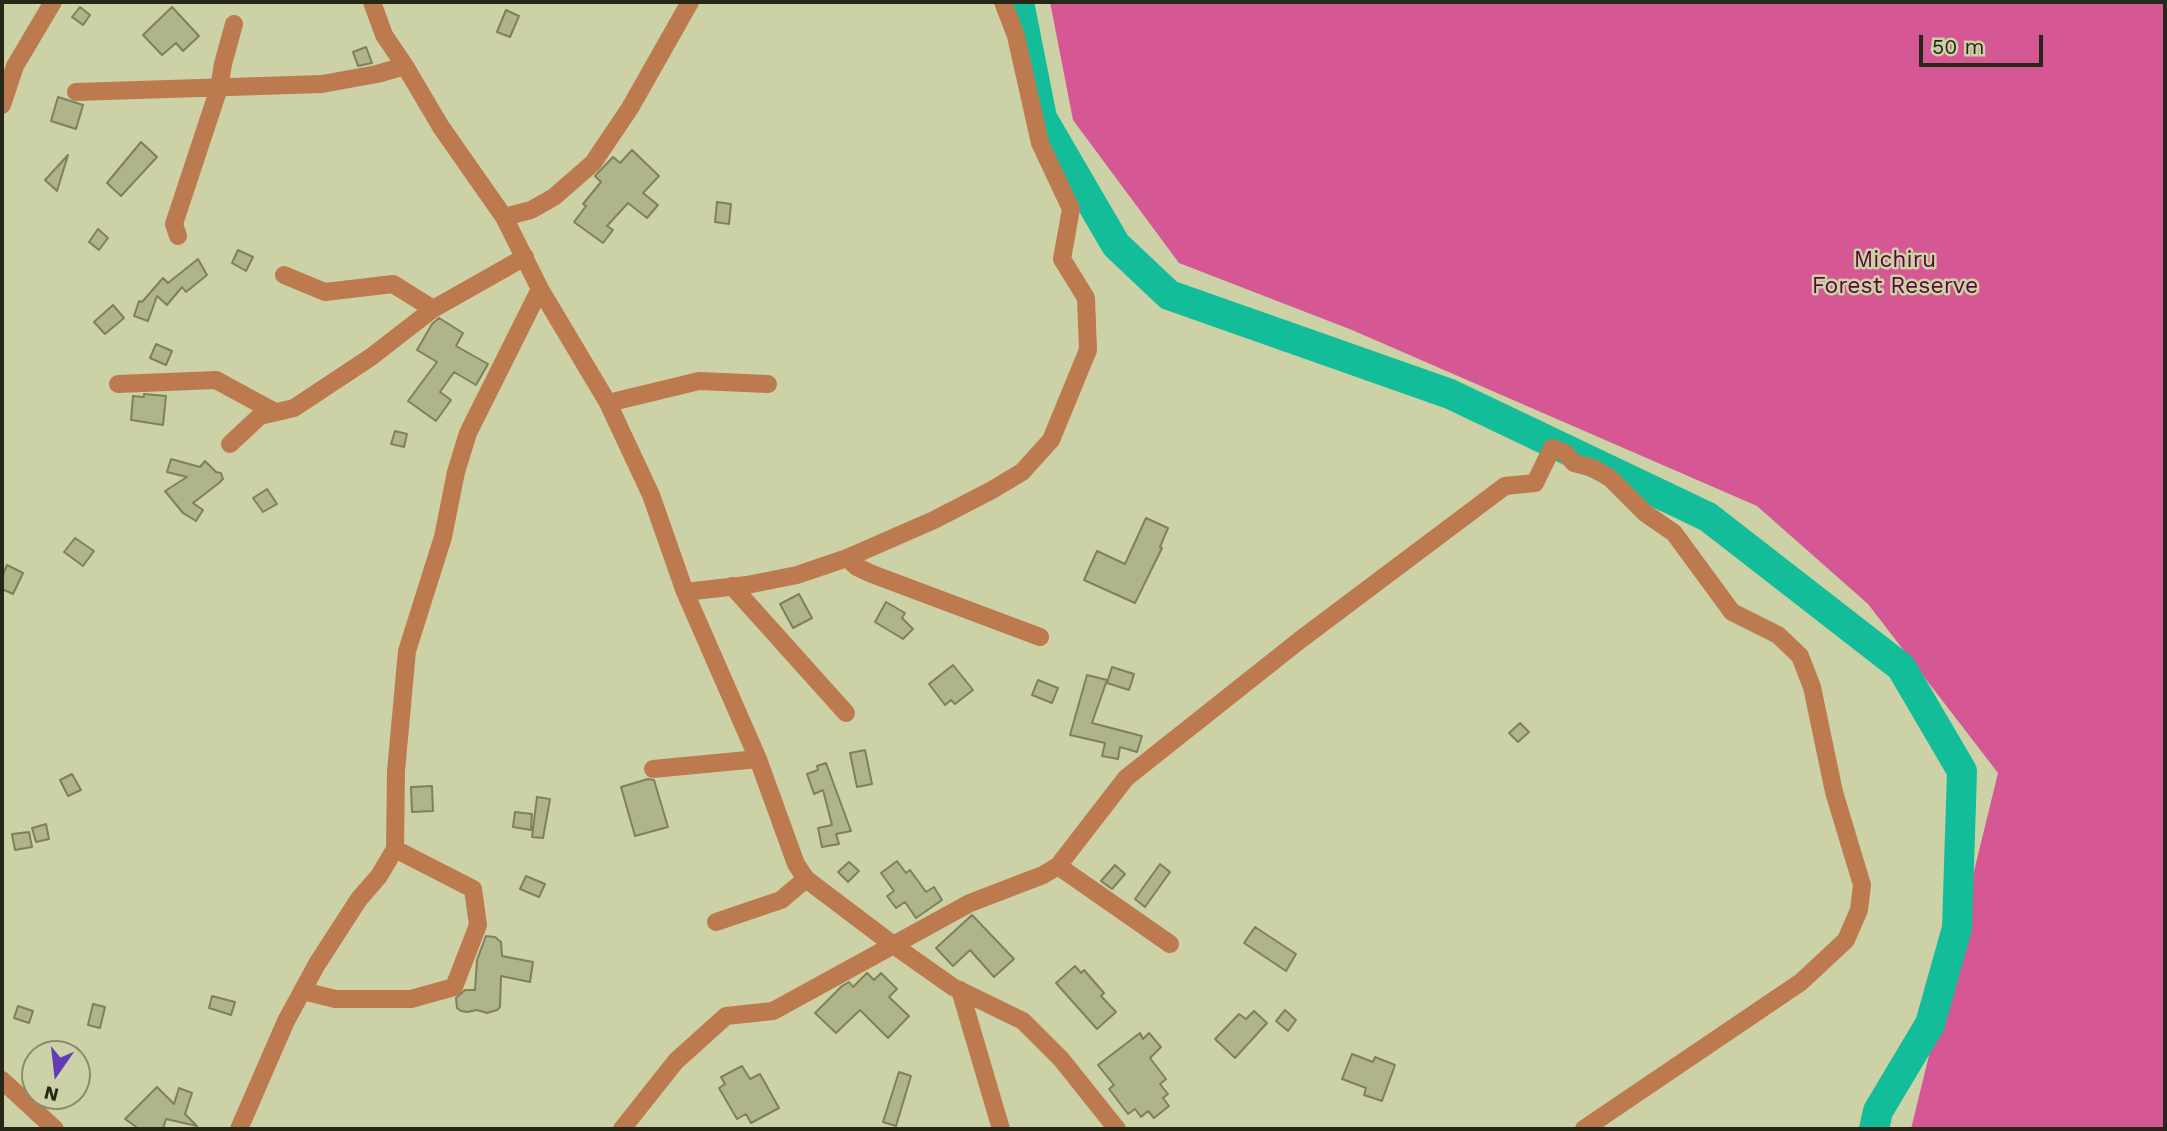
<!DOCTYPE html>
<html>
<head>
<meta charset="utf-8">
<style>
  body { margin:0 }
  #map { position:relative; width:2167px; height:1131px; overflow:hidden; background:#cdd1a6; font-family:"Work Sans",sans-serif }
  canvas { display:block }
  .frame { position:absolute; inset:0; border:4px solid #262717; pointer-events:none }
  .north { position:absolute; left:21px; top:1040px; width:70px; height:70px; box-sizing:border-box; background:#cdd1a6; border:2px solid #8a8d6d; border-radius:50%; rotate:194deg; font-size:19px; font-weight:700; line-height:28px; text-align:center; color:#262717 }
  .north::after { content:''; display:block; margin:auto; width:24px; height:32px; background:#613cb4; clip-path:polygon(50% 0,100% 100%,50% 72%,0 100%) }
  .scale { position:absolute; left:1919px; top:35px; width:124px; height:32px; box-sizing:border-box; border:4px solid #262717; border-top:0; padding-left:9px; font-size:21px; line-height:24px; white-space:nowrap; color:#262717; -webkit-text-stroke:5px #cdd1a6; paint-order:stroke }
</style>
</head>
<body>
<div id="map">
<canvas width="2167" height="1131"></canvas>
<div class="frame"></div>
<div class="north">N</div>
<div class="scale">50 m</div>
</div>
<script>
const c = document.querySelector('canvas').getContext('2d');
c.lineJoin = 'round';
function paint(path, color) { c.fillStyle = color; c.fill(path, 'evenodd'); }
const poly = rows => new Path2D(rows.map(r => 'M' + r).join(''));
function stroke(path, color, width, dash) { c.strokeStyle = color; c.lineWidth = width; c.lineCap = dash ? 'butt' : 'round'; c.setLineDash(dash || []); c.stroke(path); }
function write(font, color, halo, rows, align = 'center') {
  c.font = font + ' "Work Sans",sans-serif'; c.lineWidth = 5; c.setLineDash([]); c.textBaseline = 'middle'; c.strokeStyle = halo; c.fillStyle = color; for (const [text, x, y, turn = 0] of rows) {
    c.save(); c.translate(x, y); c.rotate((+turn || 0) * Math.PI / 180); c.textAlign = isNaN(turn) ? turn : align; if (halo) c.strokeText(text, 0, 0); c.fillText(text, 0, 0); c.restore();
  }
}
paint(poly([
  [1050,2,2165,2,2165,1129,1911,1129,1998,773,1868,604,1757,506,1352,330,1179,263,1073,120]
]), '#d55895');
stroke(poly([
  [1019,2,1042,118,1116,245,1169,295,1450,394,1708,517,1901,667,1962,771,1957,928,1930,1024,1878,1111,1874,1129]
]), '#14bd99', 30);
const building = poly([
  [80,7,90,15,83,25,72,17,80,7],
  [172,7,199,36,183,51,176,43,162,55,143,35,172,7],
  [506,10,519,16,510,37,497,32,506,10],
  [366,47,372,63,358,66,353,52,366,47],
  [58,97,83,105,76,129,51,121,58,97],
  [141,142,157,157,121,196,107,183,141,142],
  [632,150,659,176,643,193,658,205,647,218,628,203,607,226,613,230,603,243,574,222,586,206,583,204,601,182,595,176,613,157,620,163,632,150],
  [68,155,57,191,45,180,68,155],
  [717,202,731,204,729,224,715,222,717,202],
  [98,229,108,238,99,250,89,242,98,229],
  [238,250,253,257,246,271,232,263,238,250],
  [198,259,207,275,186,292,182,287,167,305,157,296,148,321,134,316,139,301,142,302,163,278,168,283,198,259],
  [113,305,124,318,105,334,94,322,113,305],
  [439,318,463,333,456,346,488,364,476,385,454,372,440,392,451,400,436,421,408,401,437,362,417,350,432,324,439,318],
  [156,344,172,351,166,365,150,358,156,344],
  [144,394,166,396,163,425,131,420,133,396,144,397,144,394],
  [395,431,407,434,404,447,391,444,395,431],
  [171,459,200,467,205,461,216,472,221,473,223,479,219,483,193,503,203,510,196,521,183,513,165,491,187,477,167,472,171,459],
  [267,489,277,504,263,512,253,498,267,489],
  [1146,518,1168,528,1160,547,1162,548,1135,603,1084,580,1097,551,1125,564,1146,518],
  [75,538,94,551,83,566,64,552,75,538],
  [7,565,23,573,13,594,2,589,2,577,7,565],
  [799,594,812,618,793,628,780,604,799,594],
  [886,602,905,613,902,618,913,629,903,639,875,622,886,602],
  [953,665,973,690,955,704,951,700,945,705,929,684,953,665],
  [1112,667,1134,674,1129,690,1107,683,1112,667],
  [1087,675,1107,680,1092,723,1142,736,1137,752,1120,747,1118,759,1102,756,1105,743,1070,735,1087,675],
  [1038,680,1058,688,1052,703,1032,695,1038,680],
  [1520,723,1529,732,1518,742,1509,733,1520,723],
  [865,750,872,784,857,787,850,753,865,750],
  [826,763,851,831,836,834,839,844,822,847,818,828,832,825,823,790,814,794,807,774,818,770,817,766,826,763],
  [72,774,81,790,68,796,60,780,72,774],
  [648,779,654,780,668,827,635,836,621,787,648,779],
  [432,786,433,811,412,812,411,787,432,786],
  [537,797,550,799,543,838,532,837,537,797],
  [515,812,532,814,531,830,513,827,515,812],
  [46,824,49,839,36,842,32,828,46,824],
  [29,832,32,847,15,850,12,834,29,832],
  [897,861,906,873,910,870,926,892,934,887,942,900,916,918,905,902,896,908,887,896,894,891,881,873,897,861],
  [849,862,859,871,848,882,838,872,849,862],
  [1160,864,1170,872,1145,907,1135,899,1160,864],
  [1115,865,1125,874,1112,889,1101,881,1115,865],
  [526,876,545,884,539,897,520,889,526,876],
  [972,915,1014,959,994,977,970,950,953,966,936,948,972,915],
  [1255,927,1296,954,1286,971,1244,943,1255,927],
  [486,936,495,937,501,942,502,956,533,962,530,982,501,976,500,1007,497,1010,487,1013,477,1010,467,1012,461,1011,457,1008,456,998,465,990,475,990,477,960,486,936],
  [1075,966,1081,973,1084,970,1104,993,1101,996,1116,1012,1097,1029,1056,983,1075,966],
  [867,973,874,980,881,973,897,989,889,997,909,1016,888,1038,860,1010,836,1033,815,1013,842,986,849,982,853,987,867,973],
  [212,996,235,1002,231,1015,209,1008,212,996],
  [93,1004,105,1007,100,1028,88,1025,93,1004],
  [18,1006,33,1011,29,1023,14,1018,18,1006],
  [1285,1010,1296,1020,1288,1031,1276,1021,1285,1010],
  [1254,1011,1267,1023,1235,1058,1215,1039,1239,1014,1246,1019,1254,1011],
  [1140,1033,1143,1039,1149,1033,1161,1047,1150,1058,1166,1079,1160,1084,1168,1094,1163,1098,1169,1106,1154,1118,1148,1111,1141,1117,1135,1109,1128,1114,1109,1089,1114,1085,1098,1065,1140,1033],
  [1352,1054,1373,1062,1375,1057,1395,1065,1382,1101,1364,1095,1366,1088,1342,1079,1352,1054],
  [742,1066,750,1079,760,1074,779,1108,751,1123,746,1114,737,1119,719,1088,725,1084,721,1077,742,1066],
  [899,1072,911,1076,896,1126,883,1122,899,1072],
  [157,1087,174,1104,179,1088,192,1093,185,1114,197,1126,166,1119,163,1129,139,1129,125,1119,157,1087]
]);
paint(building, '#afb489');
stroke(building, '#7e8159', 2);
stroke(poly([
  [372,2,384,35,405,66,441,127,504,217,540,289,608,403,651,495,685,592,758,759,796,864,806,879,892,944,953,987,1023,1021,1061,1059,1117,1129],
  [76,92,322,84,377,74,405,66],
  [2,105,15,66,53,2],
  [504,217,531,210,554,197,593,163,630,108,690,2],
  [178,236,174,224,219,88,223,64,234,24],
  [284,275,325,292,393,284,433,309],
  [118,384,216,380,273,411],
  [608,403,699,381,768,384],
  [230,444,260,416,294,408,371,357,433,309,525,257],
  [847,558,857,567,872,574,1040,637],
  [732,586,846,713],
  [685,592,747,585,797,575,847,558,934,520,992,490,1022,472,1051,440,1088,350,1086,298,1062,259,1071,209,1040,143,1016,36,1003,2],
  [653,769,758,759],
  [1058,866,1126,778,1300,640,1505,486,1535,483,1552,448,1565,453,1574,463,1593,468,1610,478,1645,513,1674,533,1732,612,1778,635,1800,656,1812,687,1834,792,1862,885,1859,910,1846,940,1801,982,1584,1129],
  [716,922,781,900,806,879],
  [960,990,1001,1129],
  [303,991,335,999,411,999,454,987,478,925,473,889,395,849],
  [2,1080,55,1129],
  [239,1129,286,1021,317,964,359,899,379,876,395,849,396,771,407,651,443,537,456,472,468,433,540,289],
  [622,1129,676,1061,726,1016,773,1011,970,903,1043,875,1058,866,1170,944]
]), '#bd7a4f', 18);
write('23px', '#590736', '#cdd1a6', [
  ["Michiru",1895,260],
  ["Forest Reserve",1895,286]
]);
</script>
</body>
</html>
